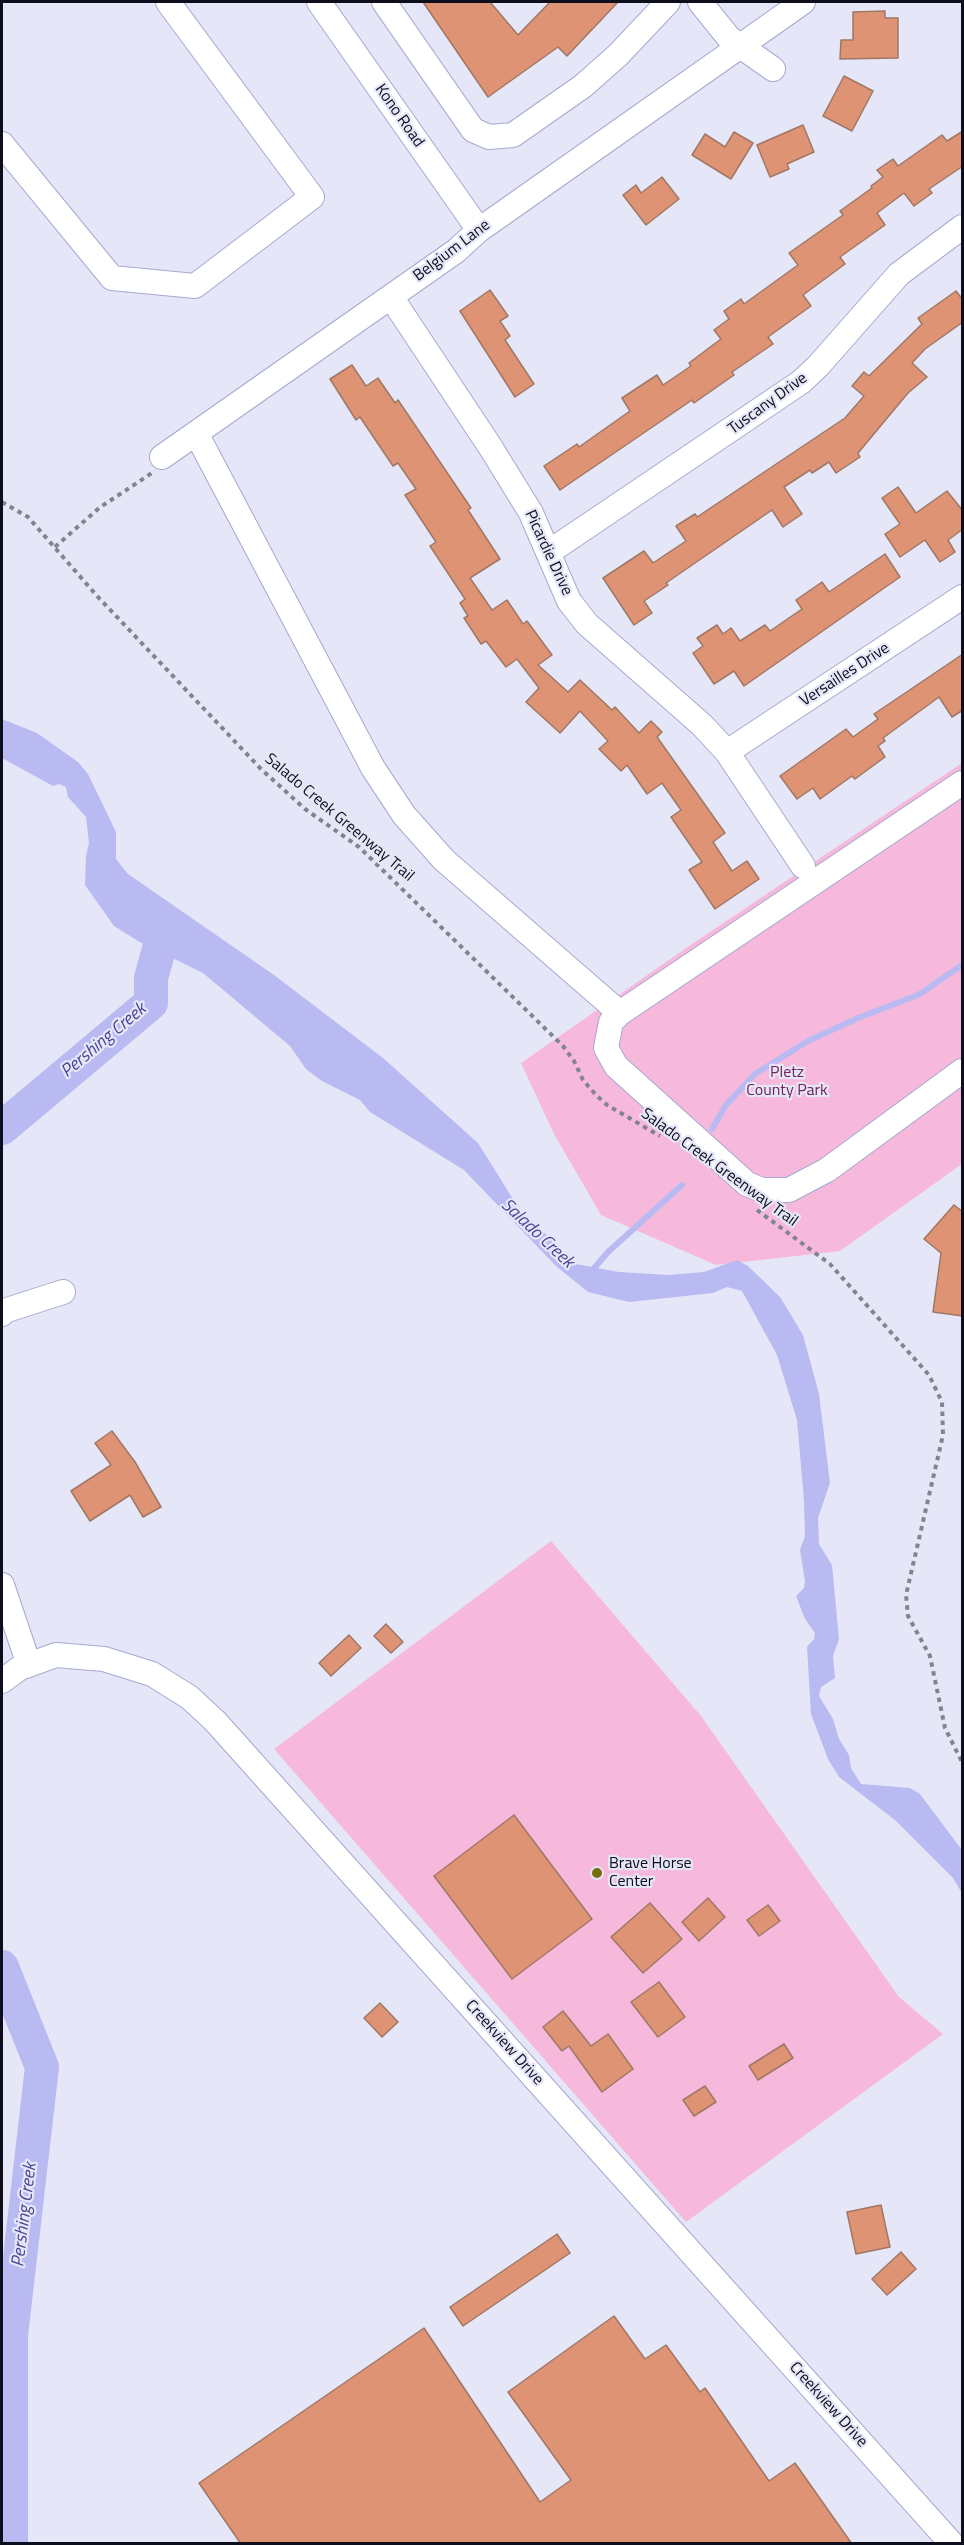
<!DOCTYPE html>
<html>
<head>
<meta charset="utf-8">
<style>
  body { margin:0 }
  #map { position:relative; width:964px; height:2545px; overflow:hidden; background:#e5e6f7; font-family:"Titillium Web",sans-serif }
  canvas { display:block }
  .frame { position:absolute; inset:0; border:3px solid #0d0d1b; pointer-events:none }
</style>
</head>
<body>
<div id="map">
<canvas width="964" height="2545"></canvas>
<div class="frame"></div>
</div>
<script>
const c = document.querySelector('canvas').getContext('2d');
c.lineJoin = 'round';
function paint(path, color) { c.fillStyle = color; c.fill(path, 'evenodd'); }
const poly = rows => new Path2D(rows.map(r => 'M' + r).join(''));
function stroke(path, color, width, dash) { c.strokeStyle = color; c.lineWidth = width; c.lineCap = dash ? 'butt' : 'round'; c.setLineDash(dash || []); c.stroke(path); }
function write(font, color, halo, rows, align = 'center') {
  c.font = font + ' "Titillium Web",sans-serif'; c.lineWidth = 4.5; c.setLineDash([]); c.textBaseline = 'middle'; c.strokeStyle = halo; c.fillStyle = color; for (const [text, x, y, turn = 0] of rows) {
    c.save(); c.translate(x, y); c.rotate((+turn || 0) * Math.PI / 180); c.textAlign = isNaN(turn) ? turn : align; if (halo) c.strokeText(text, 0, 0); c.fillText(text, 0, 0); c.restore();
  }
}
paint(poly([
  [962,763,962,1164,840,1251,716,1265,601,1215,554,1134,521,1063,692,944],
  [551,1541,701,1716,899,1997,943,2034,686,2222,274,1749]
]), '#f6b9dc');
paint(poly([
  [2,719,37,733,78,762,88,774,116,832,116,859,128,874,274,975,383,1058,478,1143,518,1207,576,1264,619,1272,669,1275,704,1272,737,1260,748,1266,780,1297,803,1335,819,1394,830,1483,818,1518,819,1544,832,1565,839,1639,833,1656,835,1678,821,1687,819,1696,833,1719,839,1739,849,1755,851,1768,861,1784,910,1788,920,1794,962,1850,962,1893,953,1878,895,1820,839,1777,828,1759,811,1714,807,1647,814,1639,815,1633,805,1619,796,1596,804,1588,805,1581,800,1550,805,1536,804,1501,797,1420,777,1355,742,1291,727,1287,713,1293,629,1302,588,1292,556,1266,464,1170,370,1112,360,1100,322,1081,306,1069,290,1046,203,973,138,941,114,926,85,885,86,856,89,843,86,817,68,797,66,787,59,784,53,786,2,758]
]), '#babaf3');
stroke(poly([
  [712,1129,726,1105,755,1074,808,1041,858,1018,920,994,962,965],
  [589,1274,608,1252,682,1185]
]), '#babaf3', 6);
stroke(poly([
  [2,1128,151,1003,151,978,164,931],
  [2,1967,42,2067,11,2335,11,2544]
]), '#babaf3', 34);
const building = poly([
  [423,2,490,2,518,35,550,2,618,2,567,56,558,47,488,97,423,2],
  [885,11,885,18,898,18,898,58,840,59,841,40,853,40,853,12,885,11],
  [844,76,873,91,852,131,823,116,844,76],
  [803,125,814,152,787,164,789,169,770,177,757,145,803,125],
  [963,131,963,166,929,189,932,193,914,206,904,193,877,213,885,225,840,257,845,264,803,295,811,306,768,337,773,344,732,372,734,375,694,403,692,400,560,490,544,466,577,444,579,447,630,411,622,398,657,375,663,385,691,366,689,363,721,339,714,330,729,319,724,311,741,299,744,304,798,265,789,253,843,215,840,211,872,188,871,186,883,177,877,170,893,159,898,166,942,135,947,141,963,131],
  [734,132,753,143,731,179,692,155,705,134,725,147,734,132],
  [662,177,679,199,646,225,623,195,636,185,641,193,662,177],
  [490,290,508,316,500,321,510,336,505,340,534,384,515,397,460,311,490,290],
  [956,291,963,300,963,322,925,349,912,363,927,377,908,393,858,453,860,457,836,473,829,462,812,473,810,470,784,487,802,514,783,527,772,510,666,583,668,585,644,601,652,613,634,625,603,578,644,551,653,563,686,541,676,526,695,514,697,517,845,418,864,396,852,386,864,372,869,376,922,324,918,318,956,291],
  [352,365,366,386,378,378,395,403,398,400,471,508,468,510,500,559,470,578,492,610,507,600,523,624,527,621,552,655,538,665,568,692,580,680,612,710,615,707,639,733,651,721,662,732,657,737,725,833,713,842,732,871,747,861,759,879,715,909,689,870,702,862,671,817,681,810,662,783,647,794,627,765,621,771,599,749,608,741,580,711,560,733,526,702,539,688,517,659,506,667,486,641,481,644,464,618,468,616,460,603,465,599,430,546,436,542,405,495,416,489,398,463,393,466,360,417,356,420,330,379,352,365],
  [898,487,916,513,947,491,963,511,963,529,948,540,955,552,940,562,925,540,900,557,885,534,900,524,882,498,898,487],
  [885,554,900,577,744,686,734,671,714,684,693,653,703,646,697,638,717,625,723,634,731,628,740,641,765,625,770,631,802,609,796,600,822,582,829,592,885,554],
  [963,654,963,710,952,717,939,697,883,738,885,741,878,746,885,757,855,779,852,776,820,799,813,788,797,799,780,776,846,729,853,737,878,719,874,714,963,654],
  [954,1205,963,1212,963,1316,933,1312,941,1253,924,1239,954,1205],
  [112,1431,135,1462,161,1507,143,1517,130,1495,90,1521,71,1491,111,1465,95,1443,112,1431],
  [386,1624,403,1642,391,1653,374,1636,386,1624],
  [349,1635,361,1648,331,1676,319,1663,349,1635],
  [514,1815,592,1919,512,1979,434,1876,514,1815],
  [708,1898,725,1917,699,1941,682,1922,708,1898],
  [650,1903,682,1939,643,1973,611,1937,650,1903],
  [768,1905,780,1921,759,1936,747,1920,768,1905],
  [659,1982,685,2017,658,2037,631,2002,659,1982],
  [380,2003,398,2022,382,2037,364,2018,380,2003],
  [563,2011,591,2046,608,2034,633,2069,602,2092,569,2046,562,2051,543,2027,563,2011],
  [784,2044,793,2058,758,2080,749,2066,784,2044],
  [705,2086,716,2102,694,2116,683,2100,705,2086],
  [881,2205,890,2247,856,2254,847,2212,881,2205],
  [557,2234,570,2253,463,2326,450,2307,557,2234],
  [901,2252,916,2269,887,2295,872,2279,901,2252],
  [614,2316,645,2359,666,2345,700,2392,705,2388,769,2481,795,2463,852,2544,241,2544,199,2483,424,2328,540,2502,571,2480,508,2392,614,2316]
]);
paint(building, '#de9474');
stroke(building, '#a07765', 1.5);
const minor = poly([
  [319,2,479,230],
  [384,2,473,130,489,137,513,135,583,86,618,55,668,2],
  [700,2,729,38,773,69],
  [2,144,112,278,195,286,312,197,168,2],
  [391,297,491,448,531,513,569,601,587,624,702,725,727,752,803,866],
  [196,433,373,768,404,815,444,860,620,1013],
  [162,457,456,251,479,230,803,2],
  [549,552,801,382,818,366,899,274,962,227],
  [727,752,962,597],
  [962,783,620,1013,611,1022,606,1048,616,1066,747,1184,762,1190,789,1190,827,1170,962,1071],
  [2,1314,4,1311,63,1292],
  [2,1585,29,1665],
  [2,1681,20,1668,56,1655,104,1659,152,1674,189,1697,215,1721,952,2544]
]);
stroke(minor, '#a7a8d1', 26);
stroke(poly([
  [2,502,28,517,98,597,261,769,305,809,359,847,563,1046,574,1061,583,1080,596,1095,607,1105,660,1136],
  [55,547,99,508,152,473],
  [757,1210,830,1264,929,1375,942,1402,943,1435,906,1595,908,1616,930,1656,945,1728,962,1762]
]), '#828392', 4, [4.5, 4.5]);
stroke(minor, '#fff', 24);
for (const [x, y, r, color] of [
  [597,1873,6,"#766e0c"]
]) { const dot = new Path2D(); dot.arc(x, y, r, 0, 2 * Math.PI); c.fillStyle = color; c.fill(dot); stroke(dot, '#e5e6f7', 2); }
write('16px', '#0d0d1b', '#e5e6f7', [
  ["Kono Road",399,116,55],
  ["Belgium Lane",452,251,-37],
  ["Tuscany Drive",768,404,-36],
  ["Picardie Drive",548,553,65],
  ["Versailles Drive",845,675,-33],
  ["Salado Creek Greenway Trail",339,818,40],
  ["Salado Creek Greenway Trail",719,1168,36],
  ["Creekview Drive",504,2043,48],
  ["Creekview Drive",828,2405,48]
]);
write('16px', '#732258', '#e5e6f7', [
  ["Pletz",787,1073],
  ["County Park",787,1091]
]);
write('16px', '#0d0d1b', '#e5e6f7', [
  ["Brave Horse",609,1864],
  ["Center",609,1882]
], 'left');
write('italic 18px', '#4b4394', '#e5e6f7', [
  ["Pershing Creek",104,1041,-40],
  ["Salado Creek",537,1234,43],
  ["Pershing Creek",25,2215,-83]
]);
</script>
</body>
</html>
